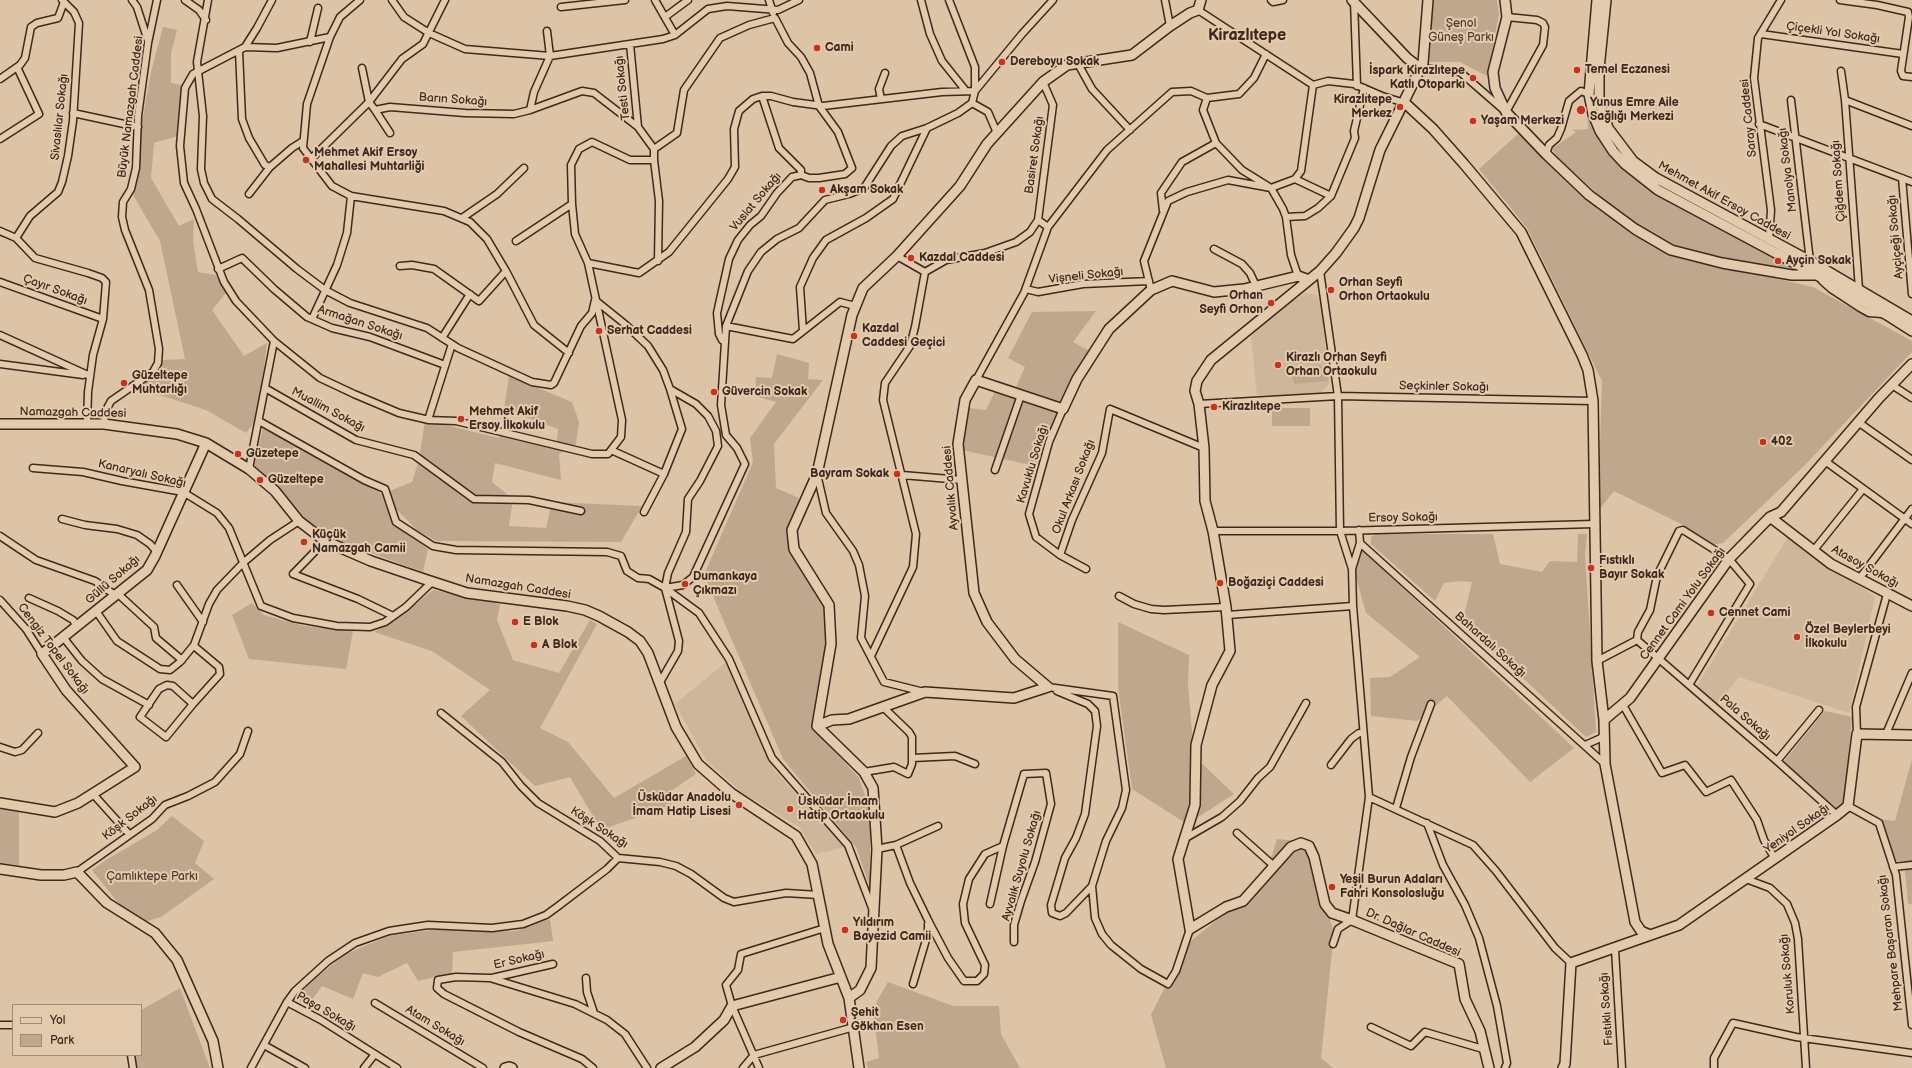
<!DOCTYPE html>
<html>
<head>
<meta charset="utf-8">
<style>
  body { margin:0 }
  #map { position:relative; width:1912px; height:1068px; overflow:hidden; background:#ddc4a6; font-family:"Balsamiq Sans",sans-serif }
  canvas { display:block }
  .legend { position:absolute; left:12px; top:1004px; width:130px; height:52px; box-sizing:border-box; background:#e4caac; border:1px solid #a08a73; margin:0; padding:5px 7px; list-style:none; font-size:12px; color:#3b2a1e }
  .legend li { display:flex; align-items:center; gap:8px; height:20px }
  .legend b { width:20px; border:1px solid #a08a73 }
</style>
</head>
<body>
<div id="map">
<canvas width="1912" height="1068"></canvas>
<ul class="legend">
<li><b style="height:5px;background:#e4caac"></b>Yol</li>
<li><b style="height:11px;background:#bfa78d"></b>Park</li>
</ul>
</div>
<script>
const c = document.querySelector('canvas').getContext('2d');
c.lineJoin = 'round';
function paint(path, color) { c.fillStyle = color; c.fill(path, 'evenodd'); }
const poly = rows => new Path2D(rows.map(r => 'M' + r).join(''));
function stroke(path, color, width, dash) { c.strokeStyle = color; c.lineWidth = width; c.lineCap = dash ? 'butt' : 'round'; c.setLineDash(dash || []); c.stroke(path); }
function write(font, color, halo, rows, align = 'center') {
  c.font = font + ' "Balsamiq Sans",sans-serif'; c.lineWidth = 4; c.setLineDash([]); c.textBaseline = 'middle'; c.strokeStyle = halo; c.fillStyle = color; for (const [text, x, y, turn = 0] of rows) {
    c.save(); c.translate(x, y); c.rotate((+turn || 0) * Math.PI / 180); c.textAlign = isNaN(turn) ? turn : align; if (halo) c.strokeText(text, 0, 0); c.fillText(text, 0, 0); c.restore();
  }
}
paint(poly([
  [1306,293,1317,295,1321,303,1329,383,1327,387,1318,395,1257,395,1251,336,1274,313],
  [1788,537,1875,597,1849,713,1739,677,1717,704,1697,686],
  [726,662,774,770,845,847,816,854,799,827,740,791,706,760,675,704]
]), '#ceb69a');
paint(poly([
  [1431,0,1497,0,1499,14,1487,76,1460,62,1427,62],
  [163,27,177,30,171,54,171,83,182,85,178,136,154,143,151,178,179,226,194,219,193,241,198,272,216,275,226,293,212,310,244,356,267,343,257,419,246,433,206,410,138,388,162,360,185,359,160,241,130,190,151,72],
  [1587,112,1610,154,1630,174,1652,191,1789,265,1796,270,1796,272,1781,268,1779,269,1731,261,1677,247,1650,233,1612,207,1558,158,1552,149,1576,132,1572,130,1588,129],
  [1520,132,1599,210,1669,254,1813,287,1912,341,1912,352,1803,467,1723,543,1710,545,1683,525,1614,491,1598,511,1602,381,1527,228,1479,169],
  [1096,311,1073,342,1090,351,1056,415,1035,466,962,450,969,408,986,410,1000,381,1016,387,1025,367,1008,358,1032,312],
  [777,354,809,363,808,379,823,380,774,444,776,488,799,498,789,531,788,547,824,606,827,644,813,728,859,778,870,810,870,887,856,847,783,759,704,575,753,462,750,438,776,402,755,396,756,377,772,378],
  [1327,365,1329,381,1294,384,1292,368],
  [509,376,572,402,579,422,576,444,559,454,561,480,495,463,492,482,513,499,509,526,546,528,552,502,642,506,621,542,436,541,417,530,382,495,393,524,428,549,423,572,328,537,302,516,284,493,254,468,264,423,382,494,412,482,419,460,425,420,499,438,502,429,557,442,558,429,504,409],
  [1272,408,1310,408,1310,426,1272,426],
  [1377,534,1493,534,1500,564,1542,572,1550,561,1577,562,1578,534,1587,534,1585,554,1596,732,1586,737,1496,653,1472,633,1464,615,1472,582,1461,581,1444,583,1435,601,1371,544,1371,537],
  [1361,549,1574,748,1530,782,1447,696,1417,721,1371,716,1370,678,1390,677,1420,657,1366,613,1355,574],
  [433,590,500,604,497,620,513,660,559,673,590,620,597,624,540,728,568,742,614,798,686,756,696,774,671,791,671,805,601,830,570,777,535,786,461,716,490,690,432,651,374,632,401,616],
  [252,603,264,615,305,626,353,631,346,669,249,659,232,615],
  [1118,622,1189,655,1188,684,1194,756,1234,794,1187,824,1132,789,1118,687],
  [1825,711,1852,717,1844,803,1835,810,1784,761],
  [1912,759,1912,904,1908,904,1904,861,1887,861,1877,819,1895,821],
  [0,807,19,812,19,865,0,863],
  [172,816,204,841,195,863,214,879,161,917,147,921,119,904,92,870,106,860,157,830],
  [1277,839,1308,842,1334,933,1321,1058,1333,1068,1166,1068,1151,1015,1186,945,1264,882],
  [550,919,553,941,453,952,452,973,418,981,407,963,378,977,363,973,353,999,322,986,308,1006,295,998,317,977,346,954,389,936,440,929,486,932,516,931],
  [888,982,953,1006,999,1006,1001,1034,1020,1068,868,1068,866,1062,879,1058,874,1017,877,1001],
  [180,988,210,1068,136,1068,133,1055,141,1055,141,1010]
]), '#bfa78d');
const street = poly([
  [132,0,137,7,148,41],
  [185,0,199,10,206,20],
  [208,0,197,62,203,116,201,169,204,183,212,199,238,219,297,269,325,290,350,303,427,328,458,348,532,382,551,385,554,383,581,326,592,313,595,300,626,325,648,346,663,370,670,389,696,404,708,416,716,431,718,446,700,481,688,499,686,532,668,573,665,588,679,641,678,651,659,684],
  [272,0,257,28,245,47,193,74,185,88,180,146,184,183,196,209,224,282,236,301,274,341,320,378,354,394,399,413,429,420,456,421,592,454,608,454,621,437,622,420,588,263,575,234,572,204,571,165,579,149,592,142,630,160,654,160,654,149],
  [392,0,404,17,429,33,465,49,550,56,663,39,675,35,708,9,727,6,778,10,799,0],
  [655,0,675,35],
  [769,0,773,13],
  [921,0,930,34,942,61,966,91],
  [1165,0,1170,26],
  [1271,0,1273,2,1283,0],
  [1840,0,1877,5,1908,12,1909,17,1901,71,1903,76,1912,77],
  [1354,1,1357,86],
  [561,7,625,0],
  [1198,10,1313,85,1328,81,1354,84,1382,96,1405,103],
  [665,17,688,0],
  [1761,34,1903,54],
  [330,37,307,104,303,148,332,186,351,196,444,211,470,222,487,239,506,271,534,325,569,353],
  [310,42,318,8],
  [630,44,638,127,654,149],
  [245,47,277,48,330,37,340,17,360,0],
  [239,51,242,119,249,138,265,165,270,167,292,148,303,141],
  [1077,62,1092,89,1130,130],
  [362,68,369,102,375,110,390,107,465,113,514,114,530,110,534,92,550,56,547,31],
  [1420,68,1460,72,1506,112,1543,45,1545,27,1543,23,1537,20,1507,17],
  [1841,71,1845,100,1859,289],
  [0,79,20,65,25,58,31,27,37,23,58,18,64,2],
  [1043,82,1053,105,1038,220,1048,227],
  [975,91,1022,34,1053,0],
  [1207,98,1203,110,1216,143,1242,170,1271,188,1283,209,1286,217,1291,255,1298,276],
  [881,99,879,89,885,73],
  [1791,100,1810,261],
  [1845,100,1912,126],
  [972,103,988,112,997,133],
  [375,110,390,133],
  [530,110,582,91,594,93,638,127],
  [73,113,138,127],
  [1759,124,1912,182],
  [0,139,39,114,17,67],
  [654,149,677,133,684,90,720,38,749,25,775,18,788,43,801,57,810,73,819,106,838,132,852,168,845,174,819,178,809,178,801,175,801,170,779,148,762,96],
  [1546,154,1549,145,1557,138,1561,129,1569,101,1581,91,1589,94],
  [311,159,369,102,402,59,423,44,445,0],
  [654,160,659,201,658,261],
  [1902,178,1912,294],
  [1295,179,1331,196],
  [249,194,270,167],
  [1163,211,1161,193,1182,162,1216,143],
  [1286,217,1305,216,1318,208,1331,196,1355,138,1354,131,1364,88],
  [462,218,497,194,524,168],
  [0,231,16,238,35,258,88,273,102,278,106,282,103,319,93,355,88,392,87,424],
  [16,238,30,216,58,192,62,182,68,156,73,121,79,23,74,12,62,0],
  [1769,239,1771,210,1754,78,1758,38,1781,0],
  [516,241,572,204],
  [1214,249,1242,264,1250,273,1256,286],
  [588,263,639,273,669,252,728,179,735,167,734,129,739,111,753,99,762,96,771,96,793,102,823,106,942,92,975,91],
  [400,266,412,265,434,269,479,301,506,271],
  [218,269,242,258,274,289,307,317,332,328,370,337,445,365],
  [1320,271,1338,396,1340,531,1352,569,1353,606,1369,797,1352,920,1338,929,1333,944],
  [925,272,946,260,985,253,1016,242,1030,232,1038,220],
  [1822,281,1831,289,1860,308,1869,313,1882,314],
  [0,282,103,319],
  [1026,289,1038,292,1083,284,1149,281],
  [1151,290,1144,261,1168,201,1187,192,1228,180,1271,188,1295,179,1301,171,1313,85],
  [312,319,337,265,347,233,351,196],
  [726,326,793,339,840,302,855,306],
  [803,331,800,287,813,258,826,240,866,218,893,199,927,128],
  [0,335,90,376],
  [442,338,470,294],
  [725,342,722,340,719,334,717,313,729,259,738,240,750,225,761,216,777,193,792,177,801,175],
  [0,364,83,375],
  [976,380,1024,293,1048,227,1107,150,1172,92,1191,91,1207,98,1239,94,1254,78,1266,54],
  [1892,385,1912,398],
  [265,388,356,440,414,455,474,499,529,500,581,511],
  [1199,404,1338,396,1593,401],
  [1063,409,1049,442,1029,514,1036,537,1060,555,1086,569],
  [428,420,452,344],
  [259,421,364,480,385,489,396,522,433,546,456,550,607,552,621,556,627,571,638,578,649,579,665,588,699,613,729,659,772,758,848,845,872,908],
  [1858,422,1912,460],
  [104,424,105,412,111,401,153,372,158,363,159,349,149,290,125,230,122,217,123,202,131,189,136,168,138,116,148,43,157,0],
  [611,450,664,474],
  [1825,461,1912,524],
  [33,468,83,472,122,481,183,492,217,513,229,528,261,606,293,618,337,626,370,627,385,622,406,607,432,582],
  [249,469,274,341],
  [995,470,1021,395],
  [817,474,826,513,853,551,859,565,865,596,861,638,884,682,924,692],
  [902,475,962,480],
  [644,512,664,474,682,429,670,389],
  [62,519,85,525,117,529,137,535,150,544,157,552],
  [1213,531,1340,531,1594,524],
  [0,536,36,560,95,581,115,595],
  [325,541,293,574,358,599,393,616],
  [1360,543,1605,764],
  [1814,550,1863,489],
  [1060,555,1072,520,1102,453,1110,409,1204,448],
  [1352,569,1360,543,1359,530],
  [1859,579,1912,509],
  [177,585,203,622],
  [665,588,683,585,693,577,745,464,737,448,726,435,721,405,726,326,748,271,761,252,777,239,799,228,825,200,849,194,864,188,891,146,902,136,927,128,958,113,972,103,975,91,975,67,949,0],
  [117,593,154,627,156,638,182,660],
  [1119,596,1134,604,1151,609,1164,610,1226,607],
  [29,598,58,611,73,620,77,626],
  [0,600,26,629,42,654],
  [96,611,117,641,160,669,170,670,180,662,194,645,209,604,217,590,243,563,270,540,299,521],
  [1227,615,1353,606],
  [63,637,82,661,102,679,149,705],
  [1637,640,1638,632,1650,610,1657,576,1679,531,1683,530,1729,559,1750,584,1689,685],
  [871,656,913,567,916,534,883,400,885,383,910,346,915,327,925,272,897,256],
  [1597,661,1637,640,1777,761,1837,815],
  [1048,687,1113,696,1126,790,1122,808,1106,841,1092,886,1095,918,1102,934,1111,945,1141,969,1168,984,1176,971,1190,929],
  [1057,691,1088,704,1095,711,1097,726,1085,814,1076,838,1065,858,1051,905,1052,913,1060,916,1066,913,1092,886],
  [193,704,166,737,140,717,159,689,167,685,173,686,193,704,220,674,219,667,194,646],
  [1623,705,1662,773,1685,765,1706,792,1731,780,1757,820,1764,840,1775,859],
  [441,713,502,762,521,786,538,803,600,841,618,858,660,862,676,866,691,874,724,898,734,902,786,893,819,895],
  [1857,734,1856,707,1887,594],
  [1886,734,1912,673],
  [1585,745,1601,738,1604,733],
  [0,747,15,752,22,750,38,733],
  [912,758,955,756,975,764],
  [1777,761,1819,710],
  [1331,765,1351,739,1359,733,1363,733],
  [864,772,894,767,908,774,912,764,912,737,909,732,883,707],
  [93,794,129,834],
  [1369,797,1473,845,1496,871,1555,948,1571,963],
  [1848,806,1879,823,1896,875,1912,1025],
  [1396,808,1411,757,1431,704],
  [1427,823,1443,865,1465,905,1479,938,1497,1006,1507,1063,1505,1068],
  [1237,833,1274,866],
  [1184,839,1222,817,1240,801,1258,778,1270,767,1306,703],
  [896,845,938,826],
  [877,849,896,845,910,883,929,922,948,958,964,981,977,981,984,974,985,965,965,923,963,904,969,879,985,854,1003,846],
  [1893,867,1912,865],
  [77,872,152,819,165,805,188,796,215,782,240,754,248,731],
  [1746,879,1770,888,1787,904,1795,923,1798,939,1806,1068],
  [990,904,1003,846,1024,774,1046,773,1051,804,1035,862,1021,901,1014,925,1014,942],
  [1615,949,1622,1068],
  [492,978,553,964],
  [586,978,587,992,594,1013],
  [913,984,928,933,928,924],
  [287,1002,295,991,328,961,355,943,389,931,428,925,492,928,523,924,546,915,557,907,607,869,618,858],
  [375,1003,483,1068],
  [0,1025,13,1025],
  [1371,1027,1411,1046,1425,1032,1483,1049],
  [264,1045,305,1068],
  [131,1055,133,1068],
  [251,1068,287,1002,321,1020,397,1068],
  [364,1068,375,1054],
  [593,1068,582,1059,519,1032,444,994,437,988,438,980,456,977,490,978,575,1004,607,1020,625,1034,647,1068],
  [743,1068,754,1055,854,1027],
  [759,1068,732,1006,726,985,738,970,741,954,825,928],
  [1714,1068,1714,1058,1733,1023,1796,1037,1912,1053]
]);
const secondary = poly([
  [1352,0,1407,58,1420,68],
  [1428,0,1423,63,1380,150,1359,218,1354,228,1336,253,1320,271,1211,360,1197,381,1195,391,1199,404,1204,448,1205,501,1213,531,1226,607,1230,651,1212,685,1196,745,1195,805,1178,859,1190,929,1226,907,1243,901,1291,847,1301,843,1309,846,1314,857,1325,904,1332,913,1352,920,1459,964,1465,999,1480,1031,1489,1068],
  [1505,0,1507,17,1493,72,1495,88,1506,112,1546,154,1589,195,1635,229,1671,250,1722,263,1792,275,1814,275],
  [1597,0,1589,94,1593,114,1600,131,1613,151,1625,164,1658,190,1817,275,1887,315,1912,331],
  [1606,0,1599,69,1599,101,1608,128,1633,161,1656,178,1810,261,1912,321],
  [1405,103,1433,129,1464,164,1521,232,1582,355,1588,370,1593,401,1597,661,1604,720,1605,764,1635,922,1641,931,1650,935],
  [0,424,104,424,177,434,206,443,249,469,275,491,299,521,325,541,371,561,424,579,467,593,567,606,585,610,599,616,628,632,640,641,648,653,676,727,698,764,731,793,796,836,812,864,828,944,849,998,859,1068],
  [1770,517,1831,564,1912,606],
  [1048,687,1015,659,987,622,974,593,958,444,965,400,976,380,1063,409,1077,379,1109,329,1151,290,1172,281,1214,292,1244,289,1298,276,1309,280],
  [1604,720,1630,698,1729,559,1770,517,1781,512,1879,398,1912,364],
  [817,726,832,720,849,719,925,692,1014,698,1048,687],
  [0,803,55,812,78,803,135,767,66,690,42,654,147,570,155,556,206,443],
  [0,869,41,875,64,875,77,872,107,903,155,933,177,960,213,1041,218,1068],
  [849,998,860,990,871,968,877,849,873,788,864,772,817,726,831,644,829,605,794,549,792,530,817,474,852,315,863,288,897,256,960,186,987,144,1043,82,1067,65,1132,55,1170,26,1190,13,1198,10,1201,0],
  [505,1068,509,1067,512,1068],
  [661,1068,695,1047,724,1020,732,1006,841,977],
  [1563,1068,1565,1064,1571,963,1679,925,1837,815,1848,806,1857,734,1912,735]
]);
stroke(street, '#3b2a1e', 9);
stroke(secondary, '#3b2a1e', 12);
stroke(street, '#e4caac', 6);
stroke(secondary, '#e4caac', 9);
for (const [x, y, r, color] of [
  [817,48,4,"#c8321e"],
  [1002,62,4,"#c8321e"],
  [1577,70,4,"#c8321e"],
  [1473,78,4,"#c8321e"],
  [1400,107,4,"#c8321e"],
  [1581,110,5,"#c8321e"],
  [1473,121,4,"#c8321e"],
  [306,160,4,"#c8321e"],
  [822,190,4,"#c8321e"],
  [911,258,4,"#c8321e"],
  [1778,261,4,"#c8321e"],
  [1331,290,4,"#c8321e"],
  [1271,303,4,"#c8321e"],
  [599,331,4,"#c8321e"],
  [854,336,4,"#c8321e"],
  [1278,365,4,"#c8321e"],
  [124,383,4,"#c8321e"],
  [714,392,4,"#c8321e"],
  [1214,407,4,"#c8321e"],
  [461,419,4,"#c8321e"],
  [1763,442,4,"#c8321e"],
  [238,454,4,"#c8321e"],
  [897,474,4,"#c8321e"],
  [260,480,4,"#c8321e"],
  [304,542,4,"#c8321e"],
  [1591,568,4,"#c8321e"],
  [1220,583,4,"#c8321e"],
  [685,584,4,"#c8321e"],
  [1711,613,4,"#c8321e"],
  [515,622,4,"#c8321e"],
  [1797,637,4,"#c8321e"],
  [534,645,4,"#c8321e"],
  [739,805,4,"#c8321e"],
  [790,809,4,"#c8321e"],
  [1332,887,4,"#c8321e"],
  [845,930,4,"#c8321e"],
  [843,1020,4,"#c8321e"]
]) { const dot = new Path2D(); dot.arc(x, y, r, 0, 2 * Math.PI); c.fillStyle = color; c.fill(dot); stroke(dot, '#e4caac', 1.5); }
write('12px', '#4f3d2f', '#e4caac', [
  ["Şenol",1461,24],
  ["Güneş Parkı",1461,38],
  ["Çamlıktepe Parkı",152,877]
]);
write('12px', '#3b2a1e', '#e4caac', [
  ["Çiçekli Yol Sokağı",1833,33,8],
  ["Testi Sokağı",623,88,-96],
  ["Barın Sokağı",453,100,4],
  ["Büyük Namazgah Caddesi",131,107,-83],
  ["Sivaslılar Sokağı",60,117,-84],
  ["Saray Caddesi",1749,118,-96],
  ["Basiret Sokağı",1035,155,-82],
  ["Manolya Sokağı",1788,170,-97],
  ["Çiğdem Sokağı",1839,181,-94],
  ["Mehmet Akif Ersoy Caddesi",1724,201,29],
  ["Vuslat Sokağı",756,202,-50],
  ["Ayçiçeği Sokağı",1896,237,-95],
  ["Vişneli Sokağı",1086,276,-6],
  ["Çayır Sokağı",55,290,20],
  ["Armağan Sokağı",360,323,18],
  ["Seçkinler Sokağı",1444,387,1],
  ["Muallim Sokağı",328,410,28],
  ["Namazgah Caddesi",73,413,1],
  ["Kavuklu Sokağı",1033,464,-73],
  ["Kanaryalı Sokağı",142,474,13],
  ["Okul Arkası Sokağı",1074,487,-69],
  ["Ayvalık Caddesi",951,488,-95],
  ["Ersoy Sokağı",1403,518,-1],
  ["Atasoy Sokağı",1865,567,29],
  ["Güllü Sokağı",113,580,-41],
  ["Namazgah Caddesi",518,587,9],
  ["Cennet Cami Yolu Sokağı",1683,604,-54],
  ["Bahardalı Sokağı",1490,645,42],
  ["Cengiz Topel Sokağı",53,649,53],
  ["Pala Sokağı",1745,718,41],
  ["Köşk Sokağı",130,818,-38],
  ["Köşk Sokağı",599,828,33],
  ["Yeniyol Sokağı",1797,829,-35],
  ["Ayvalık Suyolu Sokağı",1022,866,-74],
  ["Dr. Dağlar Caddesi",1413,933,24],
  ["Mehpare Başaran Sokağı",1891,943,-97],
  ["Er Sokağı",519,960,-13],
  ["Koruluk Sokağı",1788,974,-95],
  ["Fıstıklı Sokağı",1607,1009,-94],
  ["Paşa Sokağı",326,1012,30],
  ["Atam Sokağı",435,1026,31]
]);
write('bold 12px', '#3b2a1e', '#e4caac', [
  ["Cami",825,48],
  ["Dereboyu Sokak",1010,62],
  ["Temel Eczanesi",1585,70],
  ["İspark Kirazlıtepe",1465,71,"right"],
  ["Katlı Otoparkı",1465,85,"right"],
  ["Kirazlıtepe",1392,100,"right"],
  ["Merkez",1392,114,"right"],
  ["Yunus Emre Aile",1590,103],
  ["Sağlığı Merkezi",1590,117],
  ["Yaşam Merkezi",1481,121],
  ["Mehmet Akif Ersoy",314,153],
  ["Mahallesi Muhtarliği",314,167],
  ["Akşam Sokak",830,190],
  ["Kazdal Caddesi",919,258],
  ["Ayçin Sokak",1786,261],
  ["Orhan Seyfi",1339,283],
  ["Orhon Ortaokulu",1339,297],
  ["Orhan",1263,296,"right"],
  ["Seyfi Orhon",1263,310,"right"],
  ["Kazdal",862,329],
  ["Caddesi Geçici",862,343],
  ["Serhat Caddesi",607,331],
  ["Kirazlı Orhan Seyfi",1286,358],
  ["Orhan Ortaokulu",1286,372],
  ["Güzeltepe",132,376],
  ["Muhtarlığı",132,390],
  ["Güvercin Sokak",722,392],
  ["Kirazlıtepe",1222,407],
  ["Mehmet Akif",469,412],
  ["Ersoy İlkokulu",469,426],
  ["402",1771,442],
  ["Güzetepe",246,454],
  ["Bayram Sokak",889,474,"right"],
  ["Güzeltepe",268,480],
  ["Küçük",312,535],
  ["Namazgah Camii",312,549],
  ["Fıstıklı",1599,561],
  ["Bayır Sokak",1599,575],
  ["Dumankaya",693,577],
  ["Çıkmazı",693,591],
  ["Boğaziçi Caddesi",1228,583],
  ["Cennet Cami",1719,613],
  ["E Blok",523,622],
  ["Özel Beylerbeyi",1805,630],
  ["İlkokulu",1805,644],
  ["A Blok",542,645],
  ["Üsküdar Anadolu",731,798,"right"],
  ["İmam Hatip Lisesi",731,812,"right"],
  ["Üsküdar İmam",798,802],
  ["Hatip Ortaokulu",798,816],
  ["Yeşil Burun Adaları",1340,880],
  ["Fahri Konsolosluğu",1340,894],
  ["Yıldırım",853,923],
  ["Bayezid Camii",853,937],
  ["Şehit",851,1013],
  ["Gökhan Esen",851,1027]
], 'left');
write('bold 16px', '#3b2a1e', '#e4caac', [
  ["Kirazlıtepe",1247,36]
]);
</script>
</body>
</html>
